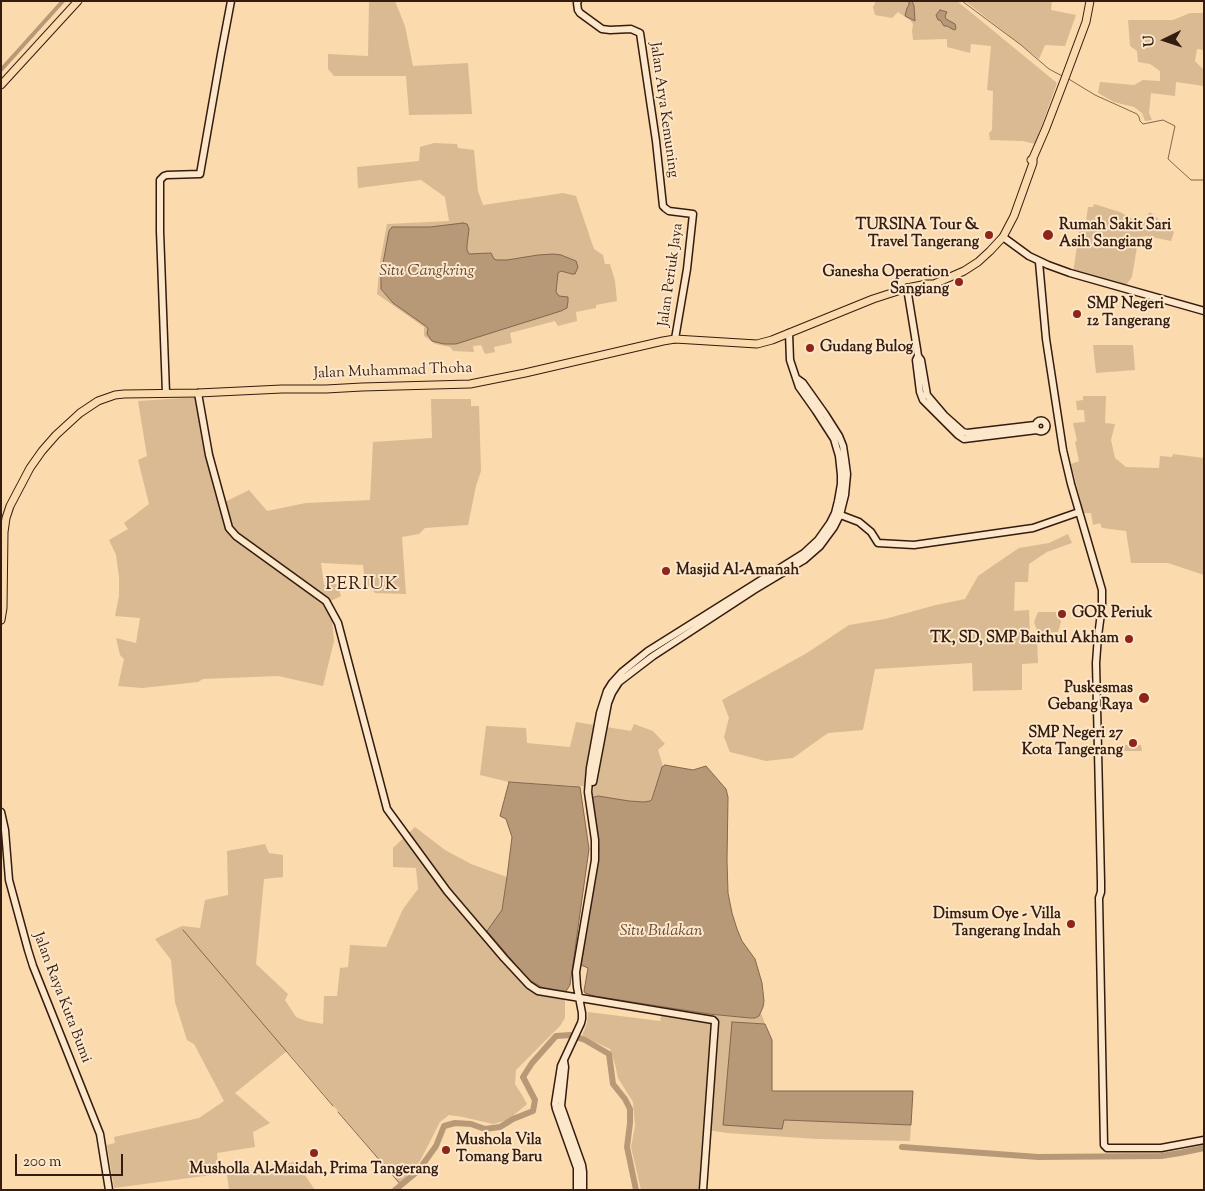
<!DOCTYPE html>
<html>
<head>
<meta charset="utf-8">
<style>
  body { margin:0 }
  #map { position:relative; width:1205px; height:1191px; overflow:hidden; background:#fbdaad; font-family:"Sorts Mill Goudy",serif }
  canvas { display:block }
  .frame { position:absolute; inset:0; border:2px solid #341c10; pointer-events:none }
  .north { position:absolute; left:1140px; top:15px; width:50px; height:50px; -webkit-text-stroke:4px #fce7ca; paint-order:stroke; rotate:266deg; font-size:14px; font-weight:700; line-height:20px; text-align:center; color:#341c10 }
  .north::after { content:''; display:block; margin:auto; width:18px; height:22px; background:#341c10; clip-path:polygon(50% 0,100% 100%,50% 72%,0 100%) }
  .scale { position:absolute; left:15px; top:1154px; width:108px; height:22px; box-sizing:border-box; border:2px solid #341c10; border-top:0; padding-left:6px; font-size:15px; line-height:18px; white-space:nowrap; color:#341c10; -webkit-text-stroke:4px #fce7ca; paint-order:stroke }
</style>
</head>
<body>
<div id="map">
<canvas width="1205" height="1191"></canvas>
<div class="frame"></div>
<div class="north">U</div>
<div class="scale">200 m</div>
</div>
<script>
const c = document.querySelector('canvas').getContext('2d');
c.lineJoin = 'round';
function paint(path, color) { c.fillStyle = color; c.fill(path, 'evenodd'); }
const poly = rows => new Path2D(rows.map(r => 'M' + r).join(''));
function stroke(path, color, width, dash) { c.strokeStyle = color; c.lineWidth = width; c.lineCap = dash ? 'butt' : 'round'; c.setLineDash(dash || []); c.stroke(path); }
function write(font, color, halo, rows, align = 'center') {
  c.font = font + ' "Sorts Mill Goudy",serif'; c.lineWidth = 4; c.setLineDash([]); c.textBaseline = 'middle'; c.strokeStyle = halo; c.fillStyle = color; for (const [text, x, y, turn = 0] of rows) {
    c.save(); c.translate(x, y); c.rotate((+turn || 0) * Math.PI / 180); c.textAlign = isNaN(turn) ? turn : align; if (halo) c.strokeText(text, 0, 0); c.fillText(text, 0, 0); c.restore();
  }
}
paint(poly([
  [369,1,395,1,405,26,413,66,468,63,472,114,409,115,406,76,334,76,328,69,328,54,368,56],
  [876,1,957,1,1057,83,1035,144,1023,141,990,140,989,133,992,130,993,91,987,90,991,46,971,44,970,53,947,47,947,39,913,40,912,31,913,24,910,20,898,12,892,18,875,15,873,7],
  [965,1,1052,1,1051,10,1076,15,1065,46,1045,45,1039,59],
  [1190,13,1204,13,1204,50,1197,49,1195,61,1204,70,1204,86,1176,82,1175,96,1151,93,1149,113,1152,120,1145,121,1142,113,1134,107,1114,102,1098,93,1100,82,1134,85,1143,80,1160,81,1160,71,1150,64,1138,62,1137,51,1130,46,1128,20,1173,20],
  [434,143,457,144,458,148,474,150,478,191,483,205,563,193,576,196,594,249,603,255,605,264,610,264,615,281,617,301,596,305,596,308,576,312,577,321,558,326,555,321,510,333,512,343,494,347,495,352,485,354,481,345,473,346,474,352,453,351,450,347,435,344,424,336,424,327,377,294,380,262,387,224,449,221,445,197,421,180,358,188,357,167,419,161,420,147],
  [1094,204,1120,212,1141,224,1150,212,1174,232,1171,241,1146,236,1141,237,1138,241,1132,277,1126,285,1073,273,1080,227,1085,228,1088,207,1093,207],
  [1093,345,1133,345,1135,370,1096,373],
  [1083,396,1106,396,1105,423,1115,424,1111,440,1115,458,1126,467,1159,468,1160,456,1172,457,1173,454,1204,458,1204,575,1168,563,1131,563,1126,531,1102,528,1100,523,1093,525,1091,513,1084,513,1071,464,1079,461,1075,442,1077,441,1073,423,1085,422,1084,410,1077,410,1076,401,1083,400],
  [200,397,225,502,249,490,267,511,306,503,370,500,373,442,432,438,431,399,471,399,471,406,479,406,481,471,476,486,468,525,425,528,419,534,402,537,406,594,375,593,365,582,363,565,321,563,324,585,337,584,341,596,323,605,332,619,334,641,323,686,278,676,203,679,198,682,142,688,118,686,124,659,120,655,116,638,136,643,140,618,115,616,119,596,119,577,116,555,109,540,128,529,124,523,149,504,138,460,147,456,138,401],
  [1068,534,1072,543,1047,552,1029,564,1028,582,1015,582,1014,611,1029,610,1030,636,1037,637,1038,663,1022,664,1022,690,973,691,972,663,875,669,863,730,828,733,793,758,766,761,730,752,724,737,729,718,722,700,807,653,849,625,885,619,936,605,965,599,978,576,1010,554,1019,548,1049,543],
  [1038,612,1057,612,1061,622,1058,632,1038,633,1034,622],
  [576,722,631,731,634,724,653,731,665,744,658,750,663,766,652,799,650,801,644,802,629,801,598,796,591,798,594,787,509,782,480,775,486,726,526,728,527,743,570,747],
  [1124,745,1141,745,1142,751,1124,751],
  [415,827,445,850,471,864,507,877,502,910,565,993,565,1018,560,1026,516,1070,515,1084,522,1095,527,1104,508,1120,493,1124,463,1117,449,1115,440,1122,420,1161,400,1184,287,1051,235,1093,270,1123,253,1132,255,1147,217,1153,219,1174,114,1188,107,1145,115,1143,114,1137,199,1118,224,1101,194,1044,187,1040,175,1002,171,960,155,939,182,926,200,928,205,900,228,895,227,851,265,844,269,853,283,855,283,877,264,879,256,964,288,994,285,1000,296,1017,306,1021,323,1024,324,996,337,996,340,968,348,967,350,945,386,947,403,909,418,889,416,868,393,867,393,848],
  [663,1006,709,1014,750,1018,759,1016,761,1013,765,1024,732,1023,784,1120,911,1125,910,1141,817,1139,727,1133,708,1130,703,1190,641,1190,631,1147,635,1126,633,1102,618,1078,615,1064,610,1049,582,1036,587,1023,588,1012,660,1021],
  [299,1161,303,1172,315,1190,229,1190,227,1175]
]), '#d9ba92');
const water = poly([
  [909,1,912,1,914,6,915,21,905,16,907,8,909,5,909,1],
  [940,10,947,12,945,16,946,19,955,24,956,29,954,30,947,26,944,26,940,20,938,20,936,15,940,10],
  [463,223,467,224,469,229,467,245,467,250,469,254,491,253,494,259,497,260,507,260,538,255,554,254,561,255,576,261,578,267,575,274,572,274,561,271,558,273,556,292,559,296,568,297,568,301,567,308,561,311,456,344,444,344,432,341,427,334,428,329,427,327,393,303,381,289,381,274,389,231,392,227,430,227,463,223],
  [665,765,693,770,706,766,726,789,728,797,727,861,728,893,732,913,737,929,742,941,755,959,762,983,764,1001,763,1007,759,1016,755,1018,750,1018,709,1014,594,996,585,993,584,991,588,968,581,965,599,849,597,829,591,798,598,796,629,801,644,802,650,801,652,799,662,767,665,765],
  [509,782,580,787,589,849,570,985,565,993,543,988,528,979,487,931,502,910,507,877,512,837,506,819,500,816,509,782],
  [732,1022,765,1024,772,1040,772,1091,913,1091,911,1125,784,1120,782,1129,723,1125,732,1022]
]);
paint(water, '#b79978');
stroke(water, '#83674e', 1);
stroke(poly([
  [962,1,1021,45,1049,69,1064,77],
  [1067,78,1095,95,1137,114,1139,117,1140,121,1143,124,1163,120,1175,126,1168,159,1191,180,1204,180],
  [183,930,333,1106],
  [338,1112,401,1185]
]), '#83674e', 1);
stroke(poly([
  [1,70,63,1]
]), '#b79978', 4);
stroke(poly([
  [902,1147,1038,1157,1161,1156,1180,1153,1204,1148],
  [395,1190,418,1171,436,1146,444,1126,455,1123,471,1124,485,1129,500,1127,513,1119,533,1111,535,1100,523,1077,532,1063,556,1036,571,1035,585,1040,609,1054,613,1084,625,1099,630,1109,630,1123,627,1147,636,1190]
]), '#b79978', 6);
const secondary = poly([
  [578,1,577,3,578,10,580,13,602,29,610,30,631,29,640,33,656,141,663,206,665,208,669,211,693,214,687,269,675,339],
  [1003,237,1029,256,1048,265,1070,273,1204,311],
  [1039,262,1046,339,1063,450,1071,484,1102,590,1102,606,1098,636,1096,663,1101,882,1101,892,1099,898,1104,1145,1107,1148,1161,1148,1204,1140],
  [907,288,917,349,918,356,916,360,920,392,923,400,958,435,964,439,1037,430],
  [918,356,921,360,927,395,944,415,963,432,967,433,1035,425],
  [166,393,160,231,160,180,164,176,167,175,200,174,221,54,231,1],
  [198,393,209,455,229,528,236,536,326,601,338,623,387,809,447,891,504,958,529,985,538,991,713,1020,715,1022,703,1190],
  '1035.5 426a5.5 5.5 0 1 1 11 0a5.5 5.5 0 1 1-11 0Z',
  [838,514,859,522,871,532,878,543,914,545,1033,528,1079,512],
  [593,782,608,703,612,693,619,682,653,656,754,590,804,560,820,546,834,527,840,515,845,495,847,474,845,459,843,446,839,436,825,414,803,383,796,378],
  [1,812,5,830,9,880,28,950,33,966,100,1134,109,1190],
  [564,1061,565,1067,561,1106,582,1165,583,1172,583,1190],
  [577,1190,577,1168,556,1109,555,1104,561,1066,581,1023,582,1019,582,1013,577,987,576,972,595,860,595,840,588,792,590,768,600,713,607,691,612,683,622,672,648,651,804,553,818,540,830,523,835,513,838,501,841,484,841,475,839,456,834,439,816,411,799,387,790,360,789,333]
]);
const primary = poly([
  [1,85,78,1],
  [1031,160,1033,158,1046,128,1064,81,1086,22,1090,1],
  [1,620,3,608,4,532,6,518,10,506,30,468,42,451,56,435,80,413,98,401,115,395,124,394,198,393,282,389,326,389,362,387,470,384,525,373,663,341,675,339,757,344,772,340,873,299,907,288,927,284,934,284,964,271,978,262,990,251,1003,237,1014,216,1033,163,1033,158]
]);
stroke(secondary, '#341c10', 9);
stroke(primary, '#341c10', 9);
stroke(secondary, '#fce7ca', 6);
stroke(primary, '#fbdaad', 7);
for (const [x, y, r, color] of [
  [989,235,5,"#8f2418"],
  [1048,235,6,"#8f2418"],
  [959,282,5,"#8f2418"],
  [1077,314,5,"#8f2418"],
  [810,348,5,"#8f2418"],
  [666,571,5,"#8f2418"],
  [1062,614,5,"#8f2418"],
  [1129,639,5,"#8f2418"],
  [1144,698,6,"#8f2418"],
  [1133,743,5,"#8f2418"],
  [1071,924,5,"#8f2418"],
  [446,1150,5,"#8f2418"],
  [314,1153,5,"#8f2418"]
]) { const dot = new Path2D(); dot.arc(x, y, r, 0, 2 * Math.PI); c.fillStyle = color; c.fill(dot); stroke(dot, '#fce7ca', 2); }
write('15px', '#341c10', '#fce7ca', [
  ["Jalan Arya Kemuning",663,110,82],
  ["Jalan Periuk Jaya",672,275,-82],
  ["Jalan Muhammad Thoha",393,372,-2],
  ["Jalan Raya Kuta Bumi",61,998,69]
]);
write('bold 15px', '#341c10', '#fce7ca', [
  ["TURSINA Tour &",979,226],
  ["Travel Tangerang",979,243],
  ["Rumah Sakit Sari",1059,226,"left"],
  ["Asih Sangiang",1059,243,"left"],
  ["Ganesha Operation",949,273],
  ["Sangiang",949,290],
  ["SMP Negeri",1087,305,"left"],
  ["12 Tangerang",1087,322,"left"],
  ["Gudang Bulog",820,348,"left"],
  ["Masjid Al-Amanah",676,571,"left"],
  ["GOR Periuk",1072,614,"left"],
  ["TK, SD, SMP Baithul Akham",1119,639],
  ["Puskesmas",1133,689],
  ["Gebang Raya",1133,706],
  ["SMP Negeri 27",1123,734],
  ["Kota Tangerang",1123,751],
  ["Dimsum Oye - Villa",1061,915],
  ["Tangerang Indah",1061,932],
  ["Mushola Vila",456,1141,"left"],
  ["Tomang Baru",456,1158,"left"],
  ["Musholla Al-Maidah, Prima Tangerang",314,1170,"center"]
], 'right');
write('italic 16px', '#624834', '#fce7ca', [
  ["Situ Cangkring",427,272],
  ["Situ Bulakan",661,932]
]);
c.letterSpacing = '1px';
write('18px', '#341c10', '#fce7ca', [
  ["PERIUK",362,586]
]);
c.letterSpacing = '0px';
</script>
</body>
</html>
